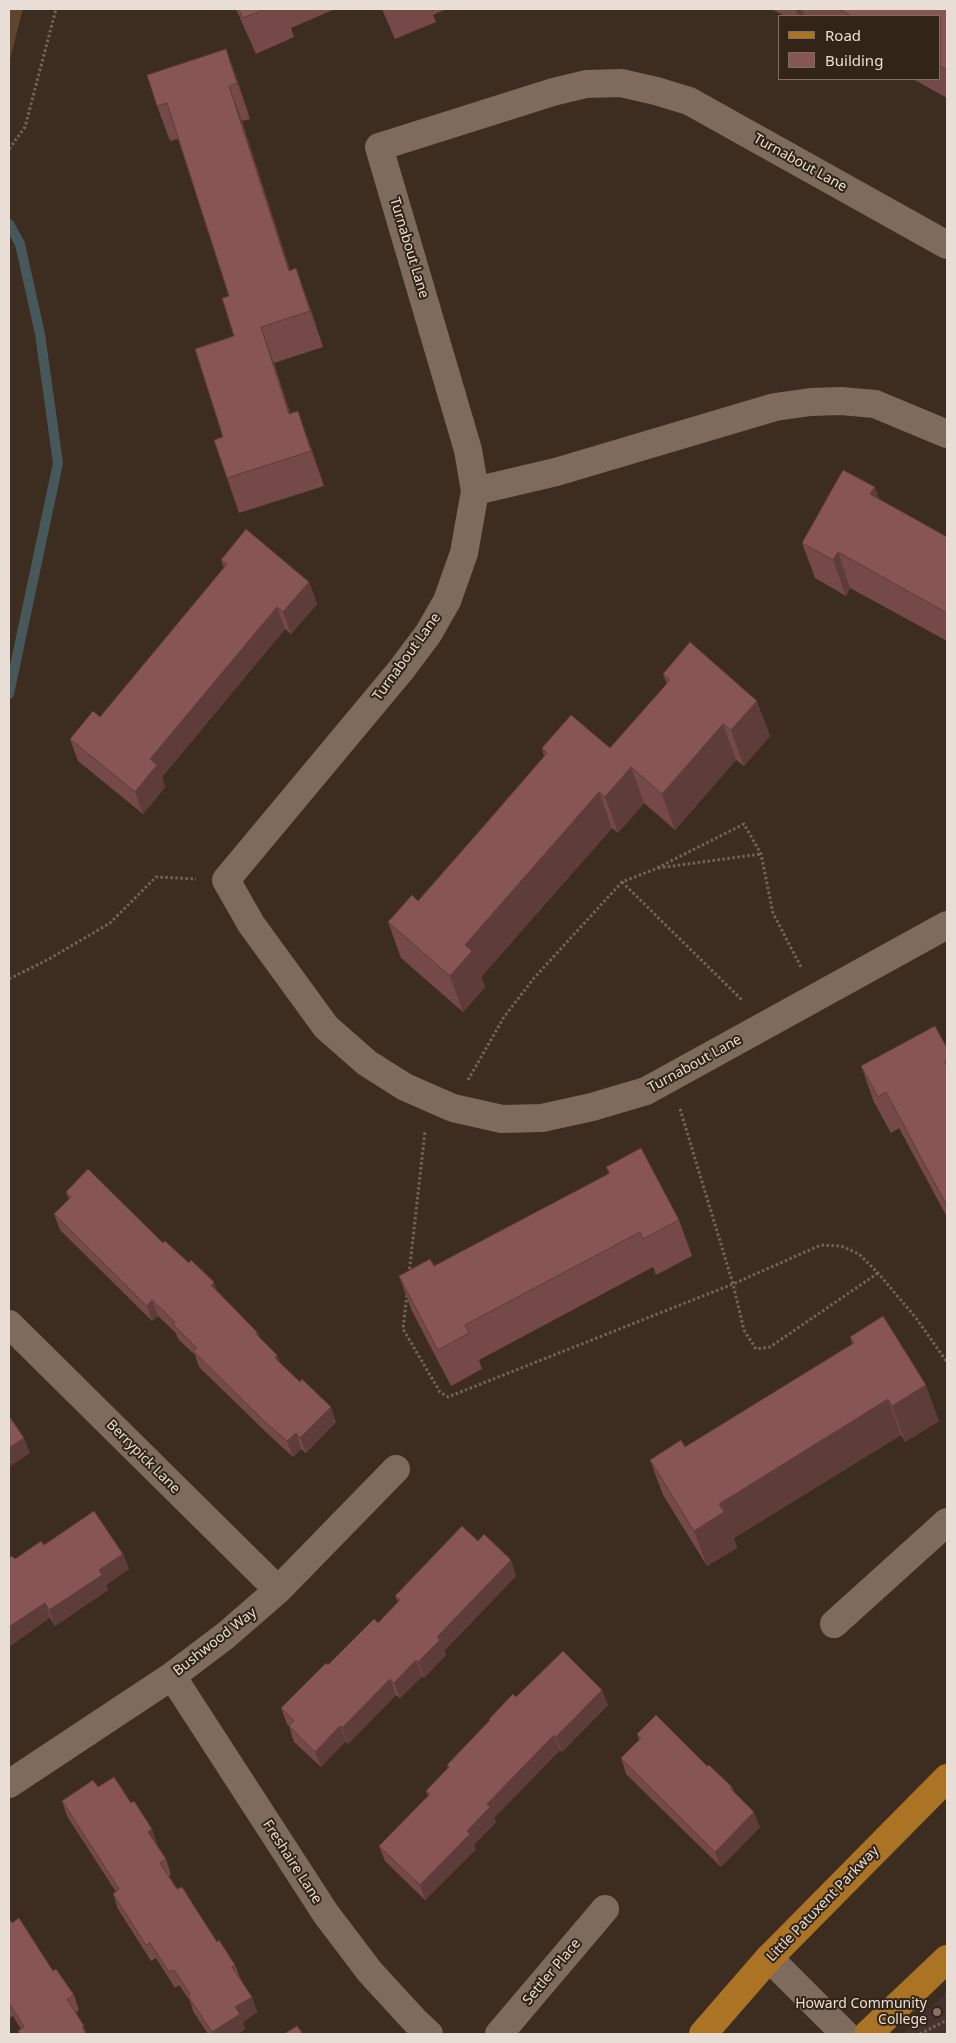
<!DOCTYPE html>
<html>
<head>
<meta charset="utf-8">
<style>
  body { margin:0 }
  #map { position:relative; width:956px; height:2043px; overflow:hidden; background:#3d2d20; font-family:"Noto Sans",sans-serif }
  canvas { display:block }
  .frame { position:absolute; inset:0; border:10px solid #e8ded5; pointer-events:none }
  .legend { position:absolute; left:778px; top:15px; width:162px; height:65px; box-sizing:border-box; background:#322416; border:1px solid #7b6e62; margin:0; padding:6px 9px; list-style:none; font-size:15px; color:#e8ded5 }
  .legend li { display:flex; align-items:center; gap:10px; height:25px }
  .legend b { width:25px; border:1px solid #7b6e62 }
</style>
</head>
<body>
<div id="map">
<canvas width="956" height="2043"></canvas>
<div class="frame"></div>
<ul class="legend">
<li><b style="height:6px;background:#ab7425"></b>Road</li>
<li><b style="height:14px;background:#875553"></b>Building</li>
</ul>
</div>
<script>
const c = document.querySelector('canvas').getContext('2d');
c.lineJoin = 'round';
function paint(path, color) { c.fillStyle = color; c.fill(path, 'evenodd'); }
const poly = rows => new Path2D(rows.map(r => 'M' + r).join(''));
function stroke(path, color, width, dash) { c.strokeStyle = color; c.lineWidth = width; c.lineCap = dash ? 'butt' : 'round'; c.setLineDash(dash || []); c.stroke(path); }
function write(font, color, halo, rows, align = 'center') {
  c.font = font + ' "Noto Sans",sans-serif'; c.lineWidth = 4; c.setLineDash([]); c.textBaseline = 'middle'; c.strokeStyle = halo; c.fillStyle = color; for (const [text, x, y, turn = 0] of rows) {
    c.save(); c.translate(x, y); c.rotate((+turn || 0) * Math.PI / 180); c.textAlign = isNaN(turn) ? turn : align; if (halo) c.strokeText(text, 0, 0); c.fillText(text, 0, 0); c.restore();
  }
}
paint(poly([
  [947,1992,947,2034,907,2034,904,2033]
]), '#47332e');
paint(poly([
  [9,9,23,9,9,63]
]), '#5f452e');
stroke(poly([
  [9,224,20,244,40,334,58,463,9,694]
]), '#465859', 10);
stroke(poly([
  [9,149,25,127,56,9],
  [658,868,761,854],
  [622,882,743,1001],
  [9,979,49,959,110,923,156,877,196,879],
  [468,1080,504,1017,534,978,622,882,655,869,744,824,761,854,773,913,802,969],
  [680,1109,733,1284,744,1330,756,1349,770,1347,878,1273],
  [409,1274,425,1131],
  [407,1295,403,1329,440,1392,448,1397,733,1284,821,1245,841,1246,859,1254,878,1273,916,1318,947,1362],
  [920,2034,947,2020]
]), '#726459', 3, [2.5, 2.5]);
stroke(poly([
  [947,245,689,101,656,91,621,83,586,84,553,92,379,147,468,450,475,491,464,553,447,601,428,634,401,670,226,880,251,924,326,1027,367,1063,405,1087,453,1108,502,1119,542,1118,592,1107,646,1091,947,925],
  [475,491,556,472,775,407,811,402,841,401,875,404,947,434],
  [9,1324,278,1590],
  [834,1624,947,1522],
  [172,1676,326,1914,370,1972,415,2021,429,2034],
  [9,1784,172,1676,225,1636,278,1590,396,1469],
  [769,1958,845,2034],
  [499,2034,605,1909]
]), '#7d6c5d', 28);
stroke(poly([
  [703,2034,769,1958,947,1778],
  [868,2034,947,1959]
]), '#ab7425', 28);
paint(poly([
  [236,9,335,9,291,28,294,37,256,54],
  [382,9,446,9,433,15,436,22,395,39],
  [771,9,947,9,947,98,913,79,940,79,940,16,785,16],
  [226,49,239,85,250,119,242,121,290,271,309,304,323,347,274,363,290,413,311,447,324,486,239,513,227,478,234,336,229,296,178,139,170,141,157,106],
  [879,499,947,537,947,641,850,588,846,596,815,578,802,543],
  [221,560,309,582,317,604,291,634,285,629,162,777,165,787,143,814,78,761,70,739,100,717,224,568],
  [663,674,770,736,744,766,736,760,675,830,644,803,618,833,612,828,481,977,485,987,463,1012,401,958,388,922,418,901,544,757,542,748,610,748,667,684],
  [947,1048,947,1217,899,1128,891,1133,874,1102,861,1066],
  [606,1167,679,1220,692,1256,656,1275,653,1267,479,1360,482,1369,451,1386,412,1311,399,1276,434,1266,609,1174],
  [66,1192,163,1243,217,1291,257,1332,260,1338,277,1355,280,1363,336,1422,306,1453,301,1449,293,1457,269,1435,199,1367,195,1355,178,1339,176,1333,158,1316,152,1321,60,1230,54,1214,69,1199],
  [850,1337,939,1421,905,1442,901,1435,734,1538,737,1548,707,1566,663,1495,650,1460,685,1447,852,1344],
  [478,1541,516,1576,444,1651,446,1655,424,1678,422,1676,400,1698,396,1695,348,1744,346,1741,321,1767,294,1742,289,1726,287,1724,281,1708,328,1665,378,1623,398,1602,395,1596],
  [44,1545,123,1554,129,1569,106,1585,108,1590,55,1626,15,1559],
  [516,1697,608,1705,562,1752,560,1750,494,1818,496,1822,474,1845,476,1849,425,1900,385,1861,379,1846,428,1796,426,1791,448,1768,447,1765,490,1721,489,1719],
  [637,1734,707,1766,732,1787,734,1792,760,1827,721,1867,626,1774,621,1758,639,1740],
  [62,1801,131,1803,152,1829,157,1845,166,1859,171,1875,169,1876,177,1889,217,1942,235,1965,241,1980,252,1997,257,2012,243,2022,245,2029,238,2034,208,2034,193,2011,190,2001,179,1985,175,1988,156,1958,151,1961,118,1909,113,1894,116,1892,67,1816],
  [9,1918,12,1923,74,1995,79,2010,76,2012,87,2034,19,2034,18,2031,21,2029,13,2016,9,2018]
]), '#744947');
paint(poly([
  [795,9,802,9,805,16,798,16],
  [226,49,239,85,250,119,237,83],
  [229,86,242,121,302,307,289,271],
  [296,268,309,304,323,347,310,311],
  [261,327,274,363,302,450,289,414],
  [298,411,311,447,324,486,311,451],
  [875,487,888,523,870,494],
  [838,552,850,588,846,596,833,560],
  [309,582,317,604,291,634,283,612],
  [277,607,285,629,162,777,165,787,143,814,135,792,150,759],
  [757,701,770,736,744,766,731,730],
  [723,724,736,760,675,830,662,794],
  [631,767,644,803,618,833,605,797],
  [599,792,612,828,481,977,485,987,463,1012,450,976,465,945],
  [214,1282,219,1297,211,1285],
  [152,1300,158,1316,152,1321,147,1306],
  [277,1355,283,1371,275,1358],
  [926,1385,939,1421,905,1442,892,1406],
  [888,1399,901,1435,734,1538,737,1548,707,1566,694,1531,719,1504],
  [331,1407,336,1422,306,1453,300,1438],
  [296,1433,301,1449,293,1457,287,1441],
  [24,1438,30,1453,9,1467,9,1448],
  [123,1554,129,1569,106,1585,108,1590,55,1626,49,1610,99,1570],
  [511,1560,516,1576,444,1651,446,1655,424,1678,418,1662,437,1637],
  [45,1603,50,1618,9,1647,9,1627],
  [416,1660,422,1676,400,1698,394,1683],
  [390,1679,396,1695,348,1744,342,1728],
  [602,1690,608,1705,562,1752,556,1737],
  [340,1726,346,1741,321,1767,315,1752],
  [554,1735,560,1750,494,1818,496,1822,474,1845,476,1849,425,1900,420,1885,467,1831,487,1804],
  [754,1812,760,1827,721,1867,715,1852],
  [152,1829,157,1845,154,1847,148,1832],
  [252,1997,257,2012,243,2022,245,2029,238,2034,212,2034,212,2032,235,2007],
  [84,2026,87,2034,85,2034,82,2027]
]), '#5e3c3a');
const building = poly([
  [239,9,265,9,243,18,239,9],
  [839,9,947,9,947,70,940,66,940,16,852,16,839,9],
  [226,49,237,83,229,86,289,271,296,268,310,311,261,327,289,414,298,411,311,451,227,478,214,440,223,437,195,349,234,336,222,298,229,296,167,103,157,106,147,75,226,49],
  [843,470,875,487,870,494,947,537,947,613,838,552,833,560,802,543,843,470],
  [246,529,309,582,283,612,277,607,150,759,157,765,135,792,70,739,93,711,100,717,227,564,221,560,246,529],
  [690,642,757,701,731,730,723,724,662,794,631,767,605,797,599,792,465,945,472,951,450,976,388,922,412,895,418,901,483,827,547,753,542,748,571,715,610,748,670,680,663,674,690,642],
  [935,1026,947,1048,947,1061,945,1062,947,1066,947,1206,886,1092,878,1097,861,1066,935,1026],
  [641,1148,679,1220,643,1239,640,1232,465,1325,469,1333,438,1350,399,1276,430,1259,434,1266,610,1173,606,1167,641,1148],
  [88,1169,163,1243,165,1241,189,1263,191,1260,214,1282,211,1285,257,1332,256,1334,277,1355,275,1358,300,1382,302,1379,331,1407,300,1438,296,1433,287,1441,263,1420,193,1351,197,1348,173,1324,175,1322,152,1300,147,1306,54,1214,71,1197,66,1192,88,1169],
  [883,1316,926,1385,892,1406,888,1399,719,1504,724,1512,694,1531,650,1460,681,1440,685,1447,854,1343,850,1337,883,1316],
  [9,1416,24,1438,9,1448,9,1416],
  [94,1511,123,1554,99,1570,102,1575,49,1610,45,1603,9,1627,9,1558,12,1556,15,1559,41,1541,44,1545,94,1511],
  [462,1526,478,1541,484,1534,511,1560,437,1637,440,1640,418,1662,416,1660,394,1683,390,1679,342,1728,340,1726,315,1752,289,1726,294,1721,281,1708,326,1663,328,1665,374,1619,378,1623,400,1600,395,1596,462,1526],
  [563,1651,602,1690,556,1737,554,1735,487,1804,490,1807,467,1831,470,1834,420,1885,379,1846,430,1794,426,1791,449,1767,447,1765,490,1720,489,1719,513,1694,516,1697,563,1651],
  [656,1715,707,1766,709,1765,732,1787,730,1788,754,1812,715,1852,621,1758,641,1738,637,1734,656,1715],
  [114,1777,131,1803,134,1801,152,1829,148,1832,166,1859,160,1863,177,1889,182,1887,217,1942,219,1940,235,1965,232,1967,252,1997,235,2007,240,2014,212,2032,188,1996,190,1994,174,1970,169,1972,150,1943,146,1945,113,1894,119,1889,62,1801,93,1780,98,1787,114,1777],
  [9,1918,12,1923,19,1918,53,1971,56,1969,74,1995,67,1999,84,2026,82,2027,86,2034,20,2034,18,2031,24,2027,9,2003,9,1918],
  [297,2026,303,2034,284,2034,297,2026]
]);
paint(building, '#875553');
stroke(building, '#5e3c3a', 1);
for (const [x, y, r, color] of [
  [937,2012,5,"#8d6e63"]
]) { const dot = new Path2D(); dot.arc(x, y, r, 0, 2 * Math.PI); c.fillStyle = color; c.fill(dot); stroke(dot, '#322416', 2); }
write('14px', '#e8ded5', '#322416', [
  ["Turnabout Lane",800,163,29],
  ["Turnabout Lane",409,248,73],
  ["Turnabout Lane",407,657,-54],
  ["Turnabout Lane",695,1064,-29],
  ["Berrypick Lane",143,1457,45],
  ["Bushwood Way",215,1642,-38],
  ["Freshaire Lane",292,1862,57],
  ["Little Patuxent Parkway",823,1904,-46],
  ["Settler Place",552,1972,-50]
]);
write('14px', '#e8ded5', '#322416', [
  ["Howard Community",927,2004],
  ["College",927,2020]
], 'right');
</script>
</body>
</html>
